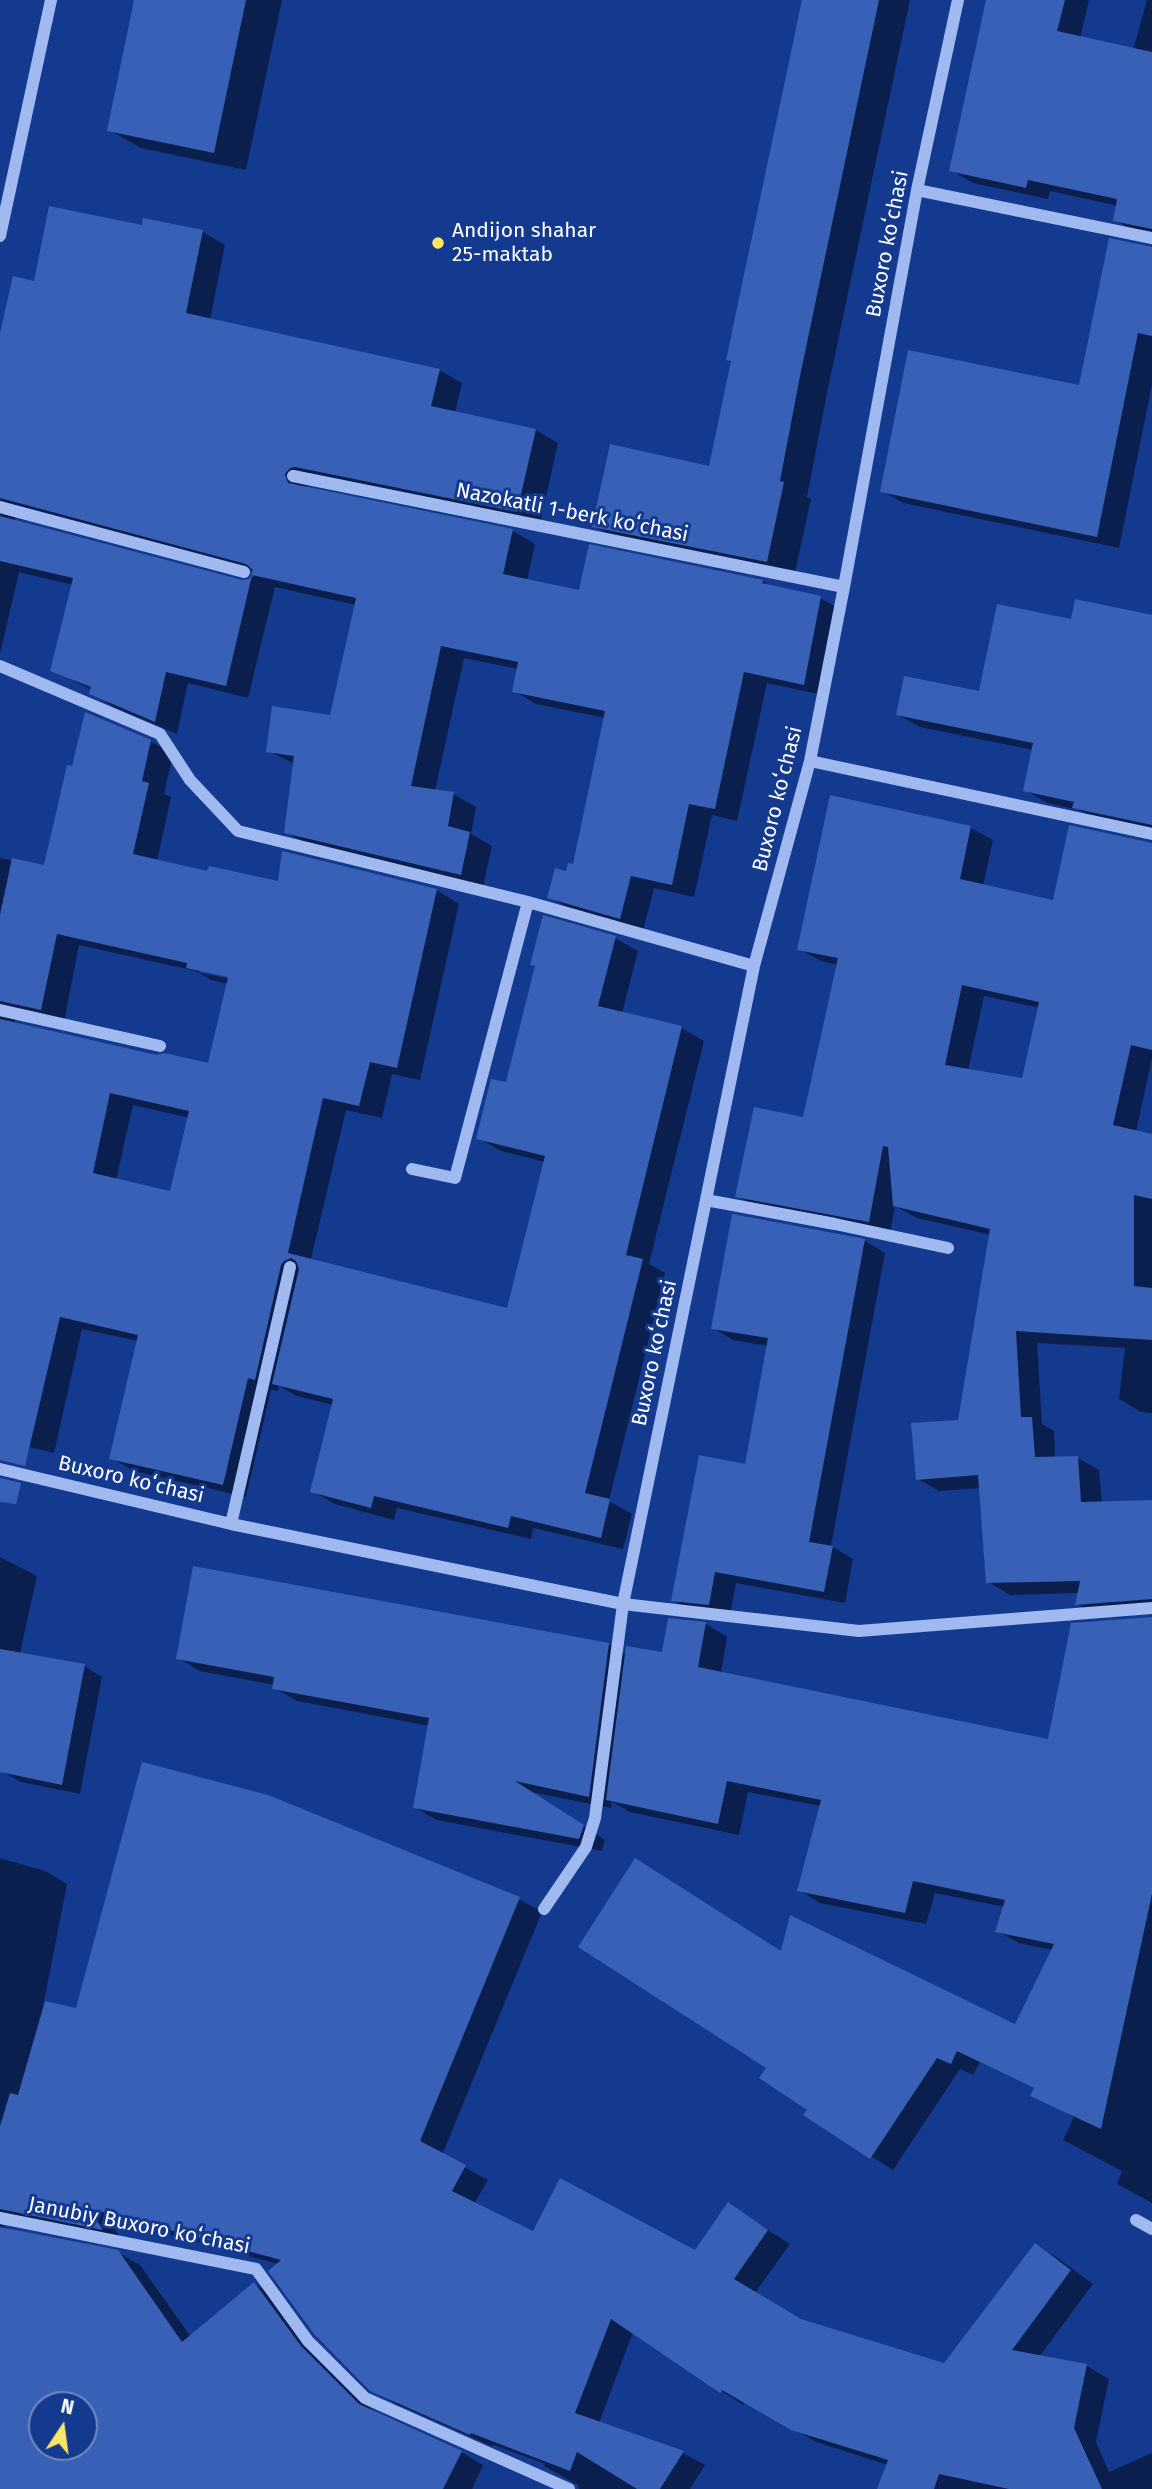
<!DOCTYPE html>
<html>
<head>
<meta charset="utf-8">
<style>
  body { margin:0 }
  #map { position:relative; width:1152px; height:2489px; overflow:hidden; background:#143a90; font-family:"Fira Sans",sans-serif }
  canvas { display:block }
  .north { position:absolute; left:28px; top:2391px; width:70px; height:70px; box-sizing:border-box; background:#143a90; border:2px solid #7289bc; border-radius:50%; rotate:13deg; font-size:19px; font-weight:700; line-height:28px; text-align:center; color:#fff }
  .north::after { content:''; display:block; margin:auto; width:24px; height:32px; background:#ffe660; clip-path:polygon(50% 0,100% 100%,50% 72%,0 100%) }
</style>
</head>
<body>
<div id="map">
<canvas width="1152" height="2489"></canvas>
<div class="north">N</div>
</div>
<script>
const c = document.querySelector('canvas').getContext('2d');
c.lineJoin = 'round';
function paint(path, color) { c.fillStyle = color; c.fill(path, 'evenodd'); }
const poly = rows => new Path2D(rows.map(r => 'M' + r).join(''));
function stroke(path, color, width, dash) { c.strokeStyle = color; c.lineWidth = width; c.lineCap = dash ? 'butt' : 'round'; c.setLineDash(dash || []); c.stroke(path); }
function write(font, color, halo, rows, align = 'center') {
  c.font = font + ' "Fira Sans",sans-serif'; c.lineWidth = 6; c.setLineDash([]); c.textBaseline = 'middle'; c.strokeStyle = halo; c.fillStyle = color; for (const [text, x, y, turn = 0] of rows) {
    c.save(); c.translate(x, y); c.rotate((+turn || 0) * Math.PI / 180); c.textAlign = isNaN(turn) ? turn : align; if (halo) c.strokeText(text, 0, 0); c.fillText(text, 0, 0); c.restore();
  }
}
paint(poly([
  [136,0,282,0,246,170,141,148,109,130],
  [804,0,910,0,827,393,807,497,811,499,794,577,622,542,594,526,711,468],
  [994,0,1089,0,1080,38,1133,50,1147,0,1152,0,1152,236,1137,233,1115,220,1118,206,1050,191,1048,199,973,183,951,170],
  [145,220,203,232,225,245,210,320,439,370,462,383,455,413,536,430,558,443,540,524,313,480,305,488,513,531,535,544,527,581,580,592,762,581,773,587,820,598,843,611,827,696,767,683,737,821,712,815,694,897,654,888,643,931,572,910,549,897,574,866,606,718,536,704,514,691,518,669,464,658,435,791,453,794,476,807,471,834,492,846,483,887,309,845,286,832,295,764,268,751,332,717,356,605,275,587,248,698,188,683,177,734,114,707,91,693,92,690,52,670,73,585,19,572,0,654,0,342,35,283,143,227],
  [26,511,254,571,254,576,248,582,14,522,17,513],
  [1152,248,1152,385,1119,548,903,503,882,491,1081,387],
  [1152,620,1152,833,1096,820,1079,810,1047,803,1025,790,1033,750,920,727,898,715,980,693,1072,621],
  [150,741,173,754,164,794,171,797,157,861,209,873,279,883,283,853,437,890,459,904,420,1080,392,1074,382,1118,346,1110,311,1259,508,1310,545,1162,501,1151,478,1138,508,1085,615,938,638,951,622,1013,681,1028,704,1041,649,1264,665,1273,609,1501,632,1514,623,1549,533,1528,531,1539,397,1508,394,1520,335,1504,312,1491,333,1405,297,1396,279,1386,278,1391,271,1390,246,1497,134,1471,111,1458,138,1341,82,1329,54,1453,0,1440,0,858,46,867,74,768],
  [79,945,196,971,211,980,228,984,209,1065,156,1057,14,1024,16,1017,64,1022],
  [196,968,237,977,236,980,200,973],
  [133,1105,190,1118,182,1195,116,1180],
  [831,797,971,828,993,840,983,886,1054,902,1152,844,1152,1058,1136,1132,1152,1135,1152,1413,1141,1412,1119,1399,1125,1348,1037,1343,1042,1424,1054,1431,1055,1458,1078,1458,1099,1470,1102,1503,1152,1501,1152,1613,1099,1617,1077,1604,1079,1593,1010,1595,988,1582,980,1488,939,1491,918,1479,959,1421,991,1235,917,1218,895,1206,890,1233,759,1208,737,1196,804,1119,838,965,821,961,799,949],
  [984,996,1040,1008,1023,1080,968,1071],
  [733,1216,865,1241,885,1253,831,1546,853,1559,845,1603,736,1583,730,1616,694,1612,673,1600,746,1466,768,1346,733,1340,713,1328],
  [0,1557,37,1576,20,1653,0,1649],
  [1152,1619,1152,2203,1117,2184,1122,2171,1063,2140,1074,2117,1033,2095,1036,2089,980,2062,973,2075,960,2069,893,2170,806,2115,809,2109,769,2068,782,1953,1016,2027,1052,1950,1019,1943,997,1931,1005,1907,935,1893,926,1924,820,1903,799,1890,821,1806,748,1792,739,1835,630,1812,612,1802,611,1808,531,1792,605,1840,602,1851,437,1820,414,1807,430,1726,297,1701,274,1688,275,1685,200,1671,178,1658,609,1644,627,1655,663,1654,706,1624,727,1637,721,1673,1049,1741],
  [84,1666,102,1677,80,1794,21,1782,3,1772],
  [267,1797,519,1899,542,1912,442,2155,488,2180,474,2204,534,2233,696,2252,729,2205,790,2244,755,2293,801,2320,944,2365,1035,2245,1058,2258,1093,2284,1039,2357,1087,2366,1109,2379,1096,2442,1109,2472,1152,2453,1152,2489,879,2489,888,2465,816,2442,745,2401,743,2405,633,2332,599,2423,683,2453,705,2465,690,2489,579,2489,578,2485,544,2466,545,2464,494,2445,492,2446,394,2403,371,2389,278,2264,107,2218,123,2241,0,2218,0,1858,45,1871,67,1884,44,2002,78,2010],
  [0,2224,12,2231,117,2252,140,2265,191,2337,255,2284,277,2297,323,2361,376,2414,461,2452,483,2465,472,2489,0,2489],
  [42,2405,84,2405,84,2447,42,2447]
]), '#0007');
paint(poly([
  [134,0,246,0,214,153,107,131],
  [802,0,879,0,800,376,780,481,784,482,767,562,592,527,610,444,709,466,731,361,726,360],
  [986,0,1065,0,1057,31,1152,52,1152,229,1113,221,1117,199,1028,180,1026,188,949,171],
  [49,206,142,225,143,218,203,230,186,313,440,369,431,406,536,429,517,512,295,467,290,468,285,474,288,483,513,529,503,574,579,590,589,544,763,580,762,583,821,596,804,685,744,672,715,809,689,804,672,885,631,876,620,919,547,898,555,868,566,871,568,863,573,864,605,711,512,692,518,662,441,646,411,786,454,792,448,826,470,832,461,875,284,833,294,756,266,752,272,706,330,715,356,598,252,575,226,686,166,672,155,722,89,694,91,687,50,671,73,578,0,561,0,516,242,580,250,579,253,570,246,564,0,498,0,333,13,276,34,281],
  [1109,238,1152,247,1152,336,1138,333,1097,537,880,492,908,350,1079,385],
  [1075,599,1152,615,1152,825,1072,808,1074,802,1023,791,1033,743,896,715,904,676,979,691,997,604,1071,619],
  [85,712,151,740,142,781,149,783,133,854,207,871,209,866,278,881,282,851,437,889,397,1068,370,1062,359,1106,323,1098,288,1253,507,1308,545,1156,476,1139,491,1079,506,1082,535,966,530,965,543,915,616,936,598,1006,682,1026,626,1255,643,1259,585,1493,610,1499,601,1538,511,1516,508,1528,374,1496,371,1508,310,1492,333,1399,272,1384,299,1269,296,1261,291,1258,284,1261,281,1265,255,1380,248,1378,223,1485,109,1459,138,1335,60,1317,25,1466,0,1460,0,1019,156,1055,165,1053,208,1063,228,977,186,968,187,963,57,934,41,1010,0,1001,0,915,12,858,44,865,67,765,72,766],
  [110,1093,189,1111,170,1191,93,1173],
  [830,795,971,826,960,879,1053,900,1069,825,1152,843,1152,1050,1131,1045,1113,1125,1152,1134,1152,1199,1134,1195,1134,1286,1152,1288,1152,1340,1016,1331,1021,1417,1032,1417,1035,1457,1078,1456,1081,1502,1152,1500,1152,1599,1075,1605,1080,1581,986,1583,978,1475,916,1480,911,1423,958,1420,990,1229,893,1206,888,1147,883,1146,869,1222,735,1197,754,1107,803,1117,838,958,797,950],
  [962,985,1039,1002,1022,1078,945,1065],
  [732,1214,865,1239,809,1542,833,1546,824,1592,715,1572,709,1605,671,1601,699,1455,745,1464,768,1338,711,1329],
  [0,1478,21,1483,16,1504,0,1502],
  [193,1566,609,1643,589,1797,515,1781,584,1825,579,1839,413,1808,429,1718,272,1689,274,1677,176,1659],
  [1152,1617,1152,1894,1101,2129,1030,2096,1034,2088,957,2051,951,2064,937,2058,870,2159,803,2115,807,2110,759,2078,766,2068,578,1947,635,1858,781,1951,790,1915,1015,2024,1054,1944,995,1932,1005,1900,913,1881,905,1913,797,1891,821,1800,727,1781,718,1824,606,1800,626,1646,662,1652,668,1618,706,1622,698,1667,1048,1739,1071,1623],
  [0,1649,85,1664,62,1785,0,1772],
  [142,1762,268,1795,520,1897,420,2141,466,2165,452,2191,533,2231,560,2178,695,2250,728,2202,768,2230,734,2279,801,2319,944,2363,1035,2243,1071,2270,1012,2350,1087,2364,1074,2428,1102,2489,1009,2489,939,2474,934,2489,877,2489,888,2460,791,2430,722,2390,720,2393,611,2319,575,2413,684,2451,660,2489,637,2489,577,2452,570,2471,471,2433,470,2435,370,2391,315,2335,268,2271,281,2260,88,2208,103,2230,0,2209,0,2126,10,2093,18,2095,45,2001,76,2008],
  [0,2227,118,2250,182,2342,254,2282,301,2346,359,2404,462,2451,443,2489,0,2489],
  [42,2405,84,2405,84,2447,42,2447]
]), '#3860b7');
stroke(poly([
  [917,190,1152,238],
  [0,236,51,0],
  [293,476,844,587],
  [0,507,244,572],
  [0,666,160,734,190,780,238,831,528,902,754,966],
  [810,761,1152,834],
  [0,1010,160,1046],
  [412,1169,455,1178,528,902],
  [706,1200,835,1224,948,1248],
  [0,1469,231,1524,623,1604,859,1631,1152,1608],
  [231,1524,290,1267],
  [544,1909,586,1847,595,1818,623,1604,754,966,810,761,844,587,917,190,958,0],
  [0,2218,256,2269,308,2341,365,2398,569,2489],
  [1136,2220,1152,2229]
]), '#a0baf1', 12);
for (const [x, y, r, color] of [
  [438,243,7,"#ffe660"]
]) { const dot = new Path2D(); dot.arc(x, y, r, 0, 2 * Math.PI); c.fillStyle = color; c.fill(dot); stroke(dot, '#143a90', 2.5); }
write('21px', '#fff', '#143a90', [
  ["Andijon shahar",452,231],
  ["25-maktab",452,255]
], 'left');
write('21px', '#fff', '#143a90', [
  ["Buxoro koʻchasi",888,244,-79],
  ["Nazokatli 1-berk koʻchasi",572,513,11],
  ["Buxoro koʻchasi",778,799,-76],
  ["Buxoro koʻchasi",655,1353,-78],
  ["Buxoro koʻchasi",131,1480,13],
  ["Janubiy Buxoro koʻchasi",139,2226,11]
]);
</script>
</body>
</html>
